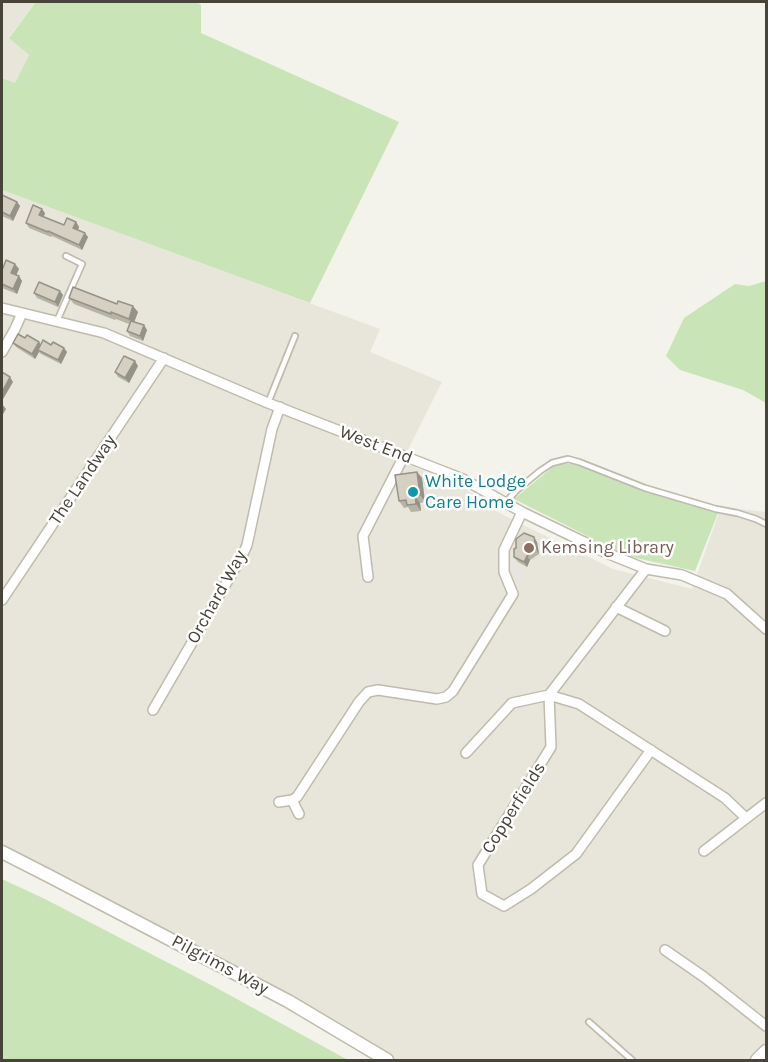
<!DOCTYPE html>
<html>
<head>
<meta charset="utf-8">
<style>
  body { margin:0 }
  #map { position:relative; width:768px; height:1062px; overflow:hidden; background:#f4f3eb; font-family:Karla,sans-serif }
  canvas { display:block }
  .frame { position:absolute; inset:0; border:3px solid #484439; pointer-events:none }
</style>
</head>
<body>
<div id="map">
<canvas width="768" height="1062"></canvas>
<div class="frame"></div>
</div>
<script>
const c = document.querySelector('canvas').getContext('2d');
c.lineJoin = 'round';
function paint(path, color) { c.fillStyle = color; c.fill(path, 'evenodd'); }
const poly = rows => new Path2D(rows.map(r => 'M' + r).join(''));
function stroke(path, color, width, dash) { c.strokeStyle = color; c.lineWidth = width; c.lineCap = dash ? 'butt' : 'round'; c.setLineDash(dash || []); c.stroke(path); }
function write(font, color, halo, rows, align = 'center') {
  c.font = font + ' Karla,sans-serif'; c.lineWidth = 5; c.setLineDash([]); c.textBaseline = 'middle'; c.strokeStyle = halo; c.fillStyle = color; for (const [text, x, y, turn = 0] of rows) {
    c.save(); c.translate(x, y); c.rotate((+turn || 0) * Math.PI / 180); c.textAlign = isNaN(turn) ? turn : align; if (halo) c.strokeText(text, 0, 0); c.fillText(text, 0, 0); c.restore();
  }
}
paint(poly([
  [2,2,36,2,9,37,29,55,15,84,2,78],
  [2,190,380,329,370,352,442,382,409,448,398,460,464,488,503,515,613,569,692,589,721,507,766,512,766,1060,396,1060,299,1000,2,845]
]), '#e8e5da');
paint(poly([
  [36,2,197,2,201,5,201,33,399,122,310,303,2,190,2,78,15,83,29,55,9,38],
  [766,281,766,403,743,390,680,370,666,356,684,318,735,284,749,286],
  [576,463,718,513,695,571,627,556,514,499,555,465],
  [2,879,45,899,215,987,348,1060,2,1060]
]), '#c9e5b8');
paint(poly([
  [511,559,520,564,525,577,522,584,516,581,508,564]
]), '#e6e5e2');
const service = poly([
  [57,321,82,264,66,256],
  [268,403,295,336],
  [505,503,517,490,540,471,552,463,568,459,579,462,645,488,716,509,737,513,756,519,766,524],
  [589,1022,632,1060]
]);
const minor = poly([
  [2,308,104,333,268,403,463,479,522,512,609,554,646,569,682,575,727,594,766,629],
  [2,352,15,329,22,313],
  [646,569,549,695,579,704,725,798,746,818],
  [368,577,363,536,404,456],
  [2,600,164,358],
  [616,607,665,631],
  [153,710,242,556,247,545,272,429,280,407],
  [466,753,512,703,549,695,551,747,478,865,482,894,504,906,531,889,576,854,651,750],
  [292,800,299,814],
  [279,802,292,800,297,797,359,702,368,692,378,690,437,699,446,697,453,691,513,594,504,572,504,550,522,512],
  [704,851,766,803],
  [665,950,704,977,766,1026]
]);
const tertiary = poly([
  [2,852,49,876,288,1001,387,1060],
  [757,1060,766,1051]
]);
stroke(service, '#bfbcae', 8);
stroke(minor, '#bfbcae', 12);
stroke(tertiary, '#bfbcae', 15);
stroke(service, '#fff', 4.5);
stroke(minor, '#fff', 9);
stroke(tertiary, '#fff', 12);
paint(poly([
  [2,195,17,202,20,206,13,221,2,216],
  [45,213,44,217,64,225,76,222,79,227,78,230,88,237,82,250,52,236,51,237,29,228,26,223],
  [15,264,19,269,16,275,19,276,22,281,17,294,2,288,2,268],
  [34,293,63,295,58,307,37,298],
  [69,298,138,312,134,322,144,325,147,330,143,341,130,336,127,331,129,324,116,319,115,320,74,304],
  [25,338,41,344,51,345,64,348,67,352,61,364,41,354,39,352,35,359,16,347,13,343],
  [138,366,129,383,118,377,115,372],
  [417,472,422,478,425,502,420,503,421,511,411,512,408,507,404,508,399,501],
  [537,542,539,554,530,560,527,567,518,562,514,557,516,548]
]), '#b7b3a6');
paint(poly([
  [17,202,20,206,13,221,10,216],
  [42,209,45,213,42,220,39,215],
  [76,222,79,227,77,232,73,228],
  [85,233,88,237,82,250,79,245],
  [15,264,19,269,15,278,11,273],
  [19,276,22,281,17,294,13,289],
  [60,291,63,295,58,307,55,302],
  [133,306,138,312,133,325,129,319],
  [144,325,147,330,143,341,140,336],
  [39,342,42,347,38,350,39,352,35,359,32,354],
  [64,348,67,352,61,364,58,360],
  [135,361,138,366,129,383,125,378],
  [10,377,13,382,2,401,2,392],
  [2,404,6,409,2,416],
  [417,472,422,478,425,502,420,495],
  [415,496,420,503,421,511,416,504],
  [534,537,537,542,539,554,536,549],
  [527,556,530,560,527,567,524,562]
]), '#959287');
const building = poly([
  [2,195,17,202,10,216,2,212,2,195],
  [33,205,42,209,39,215,64,225,67,218,76,222,73,228,85,233,79,245,48,231,48,232,26,223,33,205],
  [6,260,15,264,11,273,19,276,13,289,2,284,2,268,3,268,6,260],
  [39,282,60,291,55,302,34,293,39,282],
  [73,287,117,304,118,301,133,306,129,319,111,312,111,314,69,298,73,287],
  [131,321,144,325,140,336,127,331,131,321],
  [18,334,25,338,27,335,39,342,32,354,13,343,18,334],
  [43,340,51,345,53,342,64,348,58,360,38,350,43,340],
  [124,356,135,361,125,378,115,372,124,356],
  [2,372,10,377,2,392,2,372],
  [417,472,420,495,415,496,416,504,407,505,406,500,399,501,395,475,417,472],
  [524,533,534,537,536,549,527,556,524,562,514,557,514,549,516,548,516,539,524,533]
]);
paint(building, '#d5d0c1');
stroke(building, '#959287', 1.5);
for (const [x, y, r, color] of [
  [413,492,6,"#0f9aa8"],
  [529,548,6,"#8d6e63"]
]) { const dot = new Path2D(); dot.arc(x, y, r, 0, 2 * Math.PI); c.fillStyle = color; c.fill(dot); stroke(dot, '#fff', 2); }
write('18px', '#484439', '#fff', [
  ["West End",376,445,21],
  ["The Landway",83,480,-56],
  ["Orchard Way",217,597,-61],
  ["Copperfields",514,808,-58],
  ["Pilgrims Way",220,965,28]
]);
write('18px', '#0d838f', '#fff', [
  ["White Lodge",425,482],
  ["Care Home",425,503]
], 'left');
write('18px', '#785e54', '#fff', [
  ["Kemsing Library",541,548]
], 'left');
</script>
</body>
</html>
